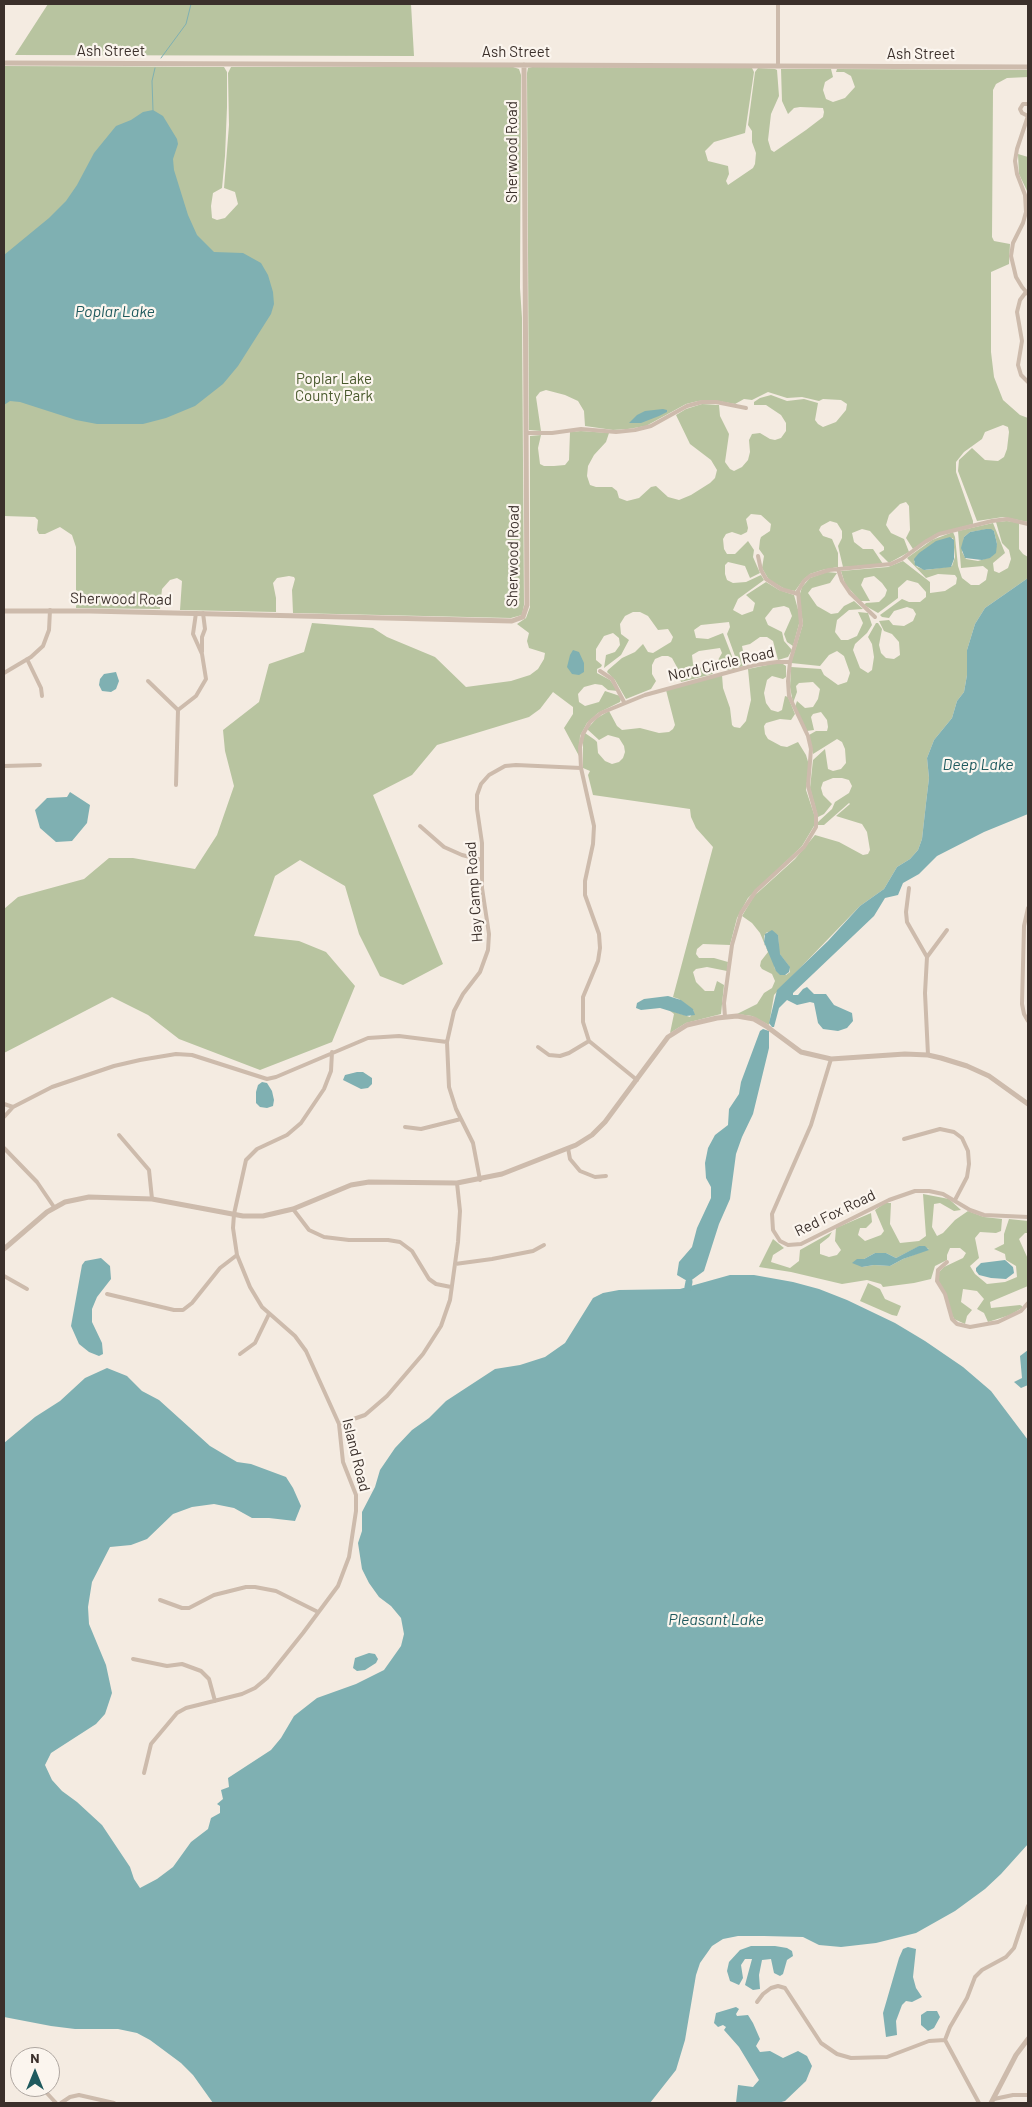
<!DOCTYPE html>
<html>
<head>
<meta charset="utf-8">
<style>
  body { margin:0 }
  #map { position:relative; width:1032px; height:2107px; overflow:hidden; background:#f4ebe1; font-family:Barlow,sans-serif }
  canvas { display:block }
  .frame { position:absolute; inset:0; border:5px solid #3b302b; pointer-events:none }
  .north { position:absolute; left:10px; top:2047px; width:50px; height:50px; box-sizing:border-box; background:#fbf5ee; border:1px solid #aea6a0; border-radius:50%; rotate:0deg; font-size:14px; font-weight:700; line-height:20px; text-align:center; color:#3b302b }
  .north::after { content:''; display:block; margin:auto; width:18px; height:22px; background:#1f5a5e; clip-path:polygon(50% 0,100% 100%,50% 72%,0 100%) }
</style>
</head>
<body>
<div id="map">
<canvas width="1032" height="2107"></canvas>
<div class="frame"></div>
<div class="north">N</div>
</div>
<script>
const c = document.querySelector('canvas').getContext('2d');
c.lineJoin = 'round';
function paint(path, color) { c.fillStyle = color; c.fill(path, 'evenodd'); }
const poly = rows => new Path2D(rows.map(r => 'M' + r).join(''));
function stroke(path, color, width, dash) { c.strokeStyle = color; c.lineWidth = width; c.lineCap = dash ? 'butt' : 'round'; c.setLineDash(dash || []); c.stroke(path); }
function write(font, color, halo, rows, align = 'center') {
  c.font = font + ' Barlow,sans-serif'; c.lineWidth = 4.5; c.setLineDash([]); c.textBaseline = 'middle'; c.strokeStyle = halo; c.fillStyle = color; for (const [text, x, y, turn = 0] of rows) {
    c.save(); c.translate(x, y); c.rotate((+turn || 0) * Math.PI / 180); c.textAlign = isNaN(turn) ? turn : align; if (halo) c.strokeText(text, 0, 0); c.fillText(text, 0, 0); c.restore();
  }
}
paint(poly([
  [48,4,411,4,414,56,15,55],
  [4,66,224,67,227,72,227,107,225,156,222,188,213,193,211,206,212,218,217,220,225,218,238,204,235,192,224,188,229,125,228,73,231,67,513,67,519,69,521,75,520,288,522,318,524,605,522,615,511,618,293,613,292,590,295,579,294,577,289,576,277,578,273,583,276,598,276,612,180,610,182,581,177,578,170,580,162,589,160,609,76,608,76,547,72,535,60,527,45,534,39,534,37,530,38,520,35,517,4,516],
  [532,67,752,68,754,72,745,133,714,142,705,151,708,161,728,166,729,174,726,181,728,185,753,168,755,164,756,153,752,142,752,131,748,125,755,72,758,68,775,69,777,70,779,96,771,114,768,140,771,150,774,152,806,130,823,117,824,112,823,108,800,107,794,108,788,114,782,101,781,69,831,69,833,77,825,82,823,90,826,99,833,102,845,98,855,87,851,76,844,72,836,72,837,69,1028,70,1028,77,1007,78,996,84,993,90,992,237,994,241,1010,244,1009,264,991,272,991,352,994,377,1003,400,1020,415,1028,418,1028,522,1003,517,977,521,958,471,959,460,972,448,985,460,998,461,1004,457,1007,449,1009,432,1008,427,1003,425,985,432,982,439,964,452,956,462,956,472,973,521,973,524,936,534,913,549,906,538,910,530,909,506,906,502,900,504,889,515,886,525,891,533,904,539,909,552,889,563,879,553,884,550,884,547,870,531,862,529,852,533,854,542,863,549,873,549,883,564,843,567,838,546,842,538,842,531,837,523,830,521,821,526,819,530,823,536,832,539,838,553,838,567,822,570,810,574,803,580,795,591,785,589,769,580,762,568,764,556,759,549,760,540,761,537,770,531,771,524,761,515,751,514,746,519,748,528,747,532,741,535,732,532,726,534,723,539,724,549,727,554,735,554,748,541,754,550,753,557,760,573,750,578,745,566,728,562,725,565,725,574,727,580,733,583,746,582,761,575,764,580,738,599,733,610,742,615,753,611,755,603,746,595,766,582,779,590,794,595,799,613,799,624,793,646,787,642,784,634,792,616,789,608,784,606,773,608,765,618,768,625,782,632,784,641,792,650,788,657,778,660,773,641,767,637,760,637,750,644,742,646,746,666,739,667,727,634,730,627,729,622,701,625,694,630,696,638,708,639,723,633,735,664,735,669,723,670,718,660,722,653,720,648,699,651,692,655,693,664,697,667,709,669,713,674,681,682,678,669,672,658,668,656,662,656,655,659,652,665,652,674,656,681,651,689,626,699,615,680,607,672,608,670,622,658,635,652,643,644,648,652,653,653,671,642,673,637,668,629,658,630,648,616,640,612,633,612,625,616,620,624,621,634,629,640,621,655,604,668,606,655,615,652,620,645,619,638,613,633,604,636,596,649,596,660,602,665,601,667,597,669,597,673,610,680,618,691,608,690,602,685,595,684,584,687,578,694,579,702,585,706,599,702,605,691,620,696,621,699,620,702,598,713,587,723,580,736,579,756,564,728,573,714,573,707,553,692,540,709,529,717,437,745,412,775,373,795,443,964,403,985,380,976,359,934,345,886,300,860,275,876,254,936,299,941,326,952,355,986,332,1042,260,1070,179,1039,148,1015,112,997,4,1053,4,909,18,897,84,879,109,858,133,858,195,869,217,835,234,786,225,751,223,730,259,702,269,664,304,652,312,623,373,628,387,637,435,657,466,687,511,681,530,675,538,669,544,659,545,653,529,648,527,641,529,633,517,624,526,618,530,607,530,436,541,435,538,448,540,464,544,466,554,466,565,465,569,460,570,432,581,431,609,433,606,442,594,455,588,466,587,476,590,485,596,487,612,487,617,491,619,498,627,501,639,498,651,487,656,486,668,497,679,500,691,495,710,483,715,478,717,470,711,460,690,444,676,415,686,409,702,404,719,405,720,416,729,434,725,462,730,469,734,471,742,467,748,460,750,452,749,440,752,434,760,433,770,439,775,440,781,438,786,431,786,423,781,415,766,405,754,405,754,402,760,398,771,395,787,401,804,399,818,403,815,420,818,424,823,427,836,422,846,410,847,404,841,400,823,399,819,401,802,397,787,398,768,392,752,400,744,399,735,404,712,400,698,401,686,404,646,426,628,429,613,430,585,426,584,411,578,401,565,395,546,390,540,392,536,397,541,431,529,430,527,73,528,68],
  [1018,154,1028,157,1028,193,1019,174],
  [1007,521,1019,523,1019,549,1023,554,1028,557,1028,578,985,608,975,624,967,650,967,675,964,692,957,701,952,718,934,740,927,758,929,778,926,803,922,839,918,850,910,859,897,867,884,889,860,906,774,995,769,1025,752,1016,737,1014,757,1004,764,993,772,988,775,981,772,974,762,969,760,966,761,961,768,952,760,933,752,923,742,916,754,896,795,859,815,835,839,842,863,855,868,854,870,850,867,832,862,824,836,816,850,804,849,803,824,825,818,825,818,822,832,809,835,802,849,793,852,786,849,780,842,778,833,778,823,782,821,788,823,795,832,804,824,814,818,817,810,788,813,760,825,749,828,769,833,771,841,769,846,763,845,749,842,742,837,739,813,754,809,735,816,731,827,731,828,727,827,720,821,712,813,714,811,717,814,730,807,731,795,707,797,701,805,708,813,707,818,699,820,689,813,682,799,683,796,686,797,692,793,703,790,687,791,667,821,669,824,675,838,685,847,682,850,673,844,656,837,651,829,655,820,666,791,663,803,624,799,597,802,587,810,578,827,572,837,573,830,583,812,588,808,593,817,606,831,614,838,613,844,606,854,601,863,609,849,610,837,620,835,632,841,640,848,640,857,636,863,623,858,612,868,613,872,625,867,633,855,644,853,650,860,668,868,673,872,670,874,657,872,644,868,637,876,623,878,623,882,629,879,645,881,653,886,658,894,659,900,655,899,642,892,634,884,631,879,621,889,620,893,625,904,626,913,621,916,614,913,609,907,607,894,611,889,618,882,617,880,615,902,599,909,602,920,602,926,597,926,592,918,583,907,580,898,588,898,598,878,613,864,605,866,603,879,602,885,596,887,590,882,583,874,576,864,578,861,585,870,601,860,601,845,584,841,571,888,567,903,561,930,582,930,593,945,591,956,584,957,578,955,575,938,574,926,578,907,558,932,540,953,532,955,537,958,566,962,578,971,585,979,585,986,580,988,570,983,566,961,568,958,531,993,523,1005,553,993,563,994,571,999,573,1008,568,1011,559,1009,550,1002,543,996,522],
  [988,529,994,531,997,544,991,557,978,561,966,559,962,552,964,537,970,532],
  [953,538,955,557,952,566,926,570,917,567,914,561],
  [767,932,778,935,779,953,789,966,790,972,786,975,775,969,772,956,764,944,764,936],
  [777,663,783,664,786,666,786,677,783,679,772,676,767,680,764,693,766,703,771,710,778,712,782,710,785,696,788,697,795,714,791,720,780,719,766,723,764,726,765,734,768,739,781,746,787,747,798,742,806,755,809,765,806,790,814,814,814,826,802,846,748,898,737,918,730,945,703,944,697,949,696,954,699,958,714,958,728,962,727,971,707,967,696,969,693,972,696,982,705,991,714,991,717,981,724,985,721,1014,686,1023,670,1033,674,1014,669,1010,690,1017,694,1011,679,999,673,997,713,847,696,828,691,817,690,809,593,795,588,775,590,771,583,768,583,738,585,733,595,740,597,742,598,753,605,761,612,764,619,762,623,758,625,752,624,746,619,738,608,735,599,740,587,729,597,718,609,711,617,726,622,730,640,728,659,733,669,732,673,729,675,725,666,690,722,675,723,688,730,708,732,725,734,727,740,728,746,721,751,700,748,669],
  [923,1194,949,1199,961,1210,954,1211,940,1203,934,1204,932,1227,937,1236,943,1233,955,1220,968,1211,984,1217,1002,1219,1001,1231,996,1233,980,1232,975,1238,979,1258,970,1266,975,1274,987,1284,1005,1282,1017,1277,1016,1266,1006,1260,1005,1254,994,1249,1004,1244,1004,1234,1009,1219,1028,1221,1028,1233,1025,1233,1019,1239,1028,1259,1028,1286,990,1302,991,1308,1020,1305,1022,1306,1022,1308,1010,1315,988,1322,984,1313,977,1309,984,1299,977,1291,963,1289,961,1302,972,1310,967,1316,965,1324,954,1319,937,1279,938,1273,944,1267,963,1258,966,1253,960,1248,950,1248,947,1255,947,1260,935,1266,931,1279,914,1283,883,1287,881,1284,867,1280,842,1284,791,1272,759,1267,773,1239,784,1248,773,1255,771,1262,790,1268,799,1261,800,1250,832,1232,829,1237,820,1244,820,1254,829,1257,837,1255,841,1250,835,1241,836,1228,871,1213,872,1222,866,1228,860,1228,858,1235,865,1241,881,1235,884,1231,875,1210,885,1203,891,1203,890,1224,900,1243,919,1241,926,1236],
  [920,1246,929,1249,903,1259,890,1266,874,1265,862,1267,864,1259,875,1253,886,1253,896,1258],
  [868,1283,880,1289,885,1299,901,1306,897,1316,892,1315,860,1301]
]), '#b8c4a0');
paint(poly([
  [153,110,163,116,177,139,178,144,173,159,174,170,188,215,197,235,214,252,243,253,261,263,268,275,273,292,274,304,271,314,238,366,223,384,195,406,166,418,143,424,97,424,76,420,20,402,10,401,4,405,4,255,49,218,66,201,77,185,94,153,116,126,131,120,143,112],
  [663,409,667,410,667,412,659,416,641,423,629,423,637,415,645,411],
  [986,529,991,529,994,531,997,544,996,553,990,558,982,560,965,558,961,548,964,537,970,532],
  [950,537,954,540,954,559,951,567,924,570,915,565,914,559,919,553,936,541],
  [1028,578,1028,814,984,832,937,856,919,874,903,883,898,895,885,898,874,916,793,993,793,995,798,995,803,989,807,987,814,994,826,994,834,1005,852,1013,853,1021,847,1028,838,1031,823,1029,818,1023,814,1003,810,1002,797,1005,787,1000,779,1008,774,1027,772,1027,769,1023,777,990,828,941,860,906,884,889,897,867,910,859,918,850,922,839,926,803,929,778,927,758,934,740,952,718,957,701,964,692,967,675,967,650,975,624,985,608],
  [573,650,579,652,584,663,584,672,579,675,572,674,567,667,570,655],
  [116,672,119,681,116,689,111,692,102,691,99,685,100,679,104,674],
  [70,792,90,805,87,823,72,841,56,842,40,828,35,810,47,798,67,797],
  [772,930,778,935,780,954,790,967,789,972,785,975,780,975,776,971,764,942,765,934],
  [668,996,681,1000,693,1009,695,1015,686,1016,660,1008,641,1010,636,1008,637,1003,644,999],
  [763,1029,769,1031,769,1048,753,1114,742,1137,736,1154,730,1199,719,1224,704,1271,689,1282,677,1275,679,1262,692,1247,697,1228,711,1198,711,1187,706,1178,705,1163,708,1148,715,1135,728,1125,729,1109,739,1094,741,1082,760,1031],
  [357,1072,363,1072,372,1078,372,1084,368,1088,361,1089,343,1080,345,1075],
  [262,1082,267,1083,272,1091,274,1100,273,1106,267,1108,260,1107,256,1103,256,1092,258,1085],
  [919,1246,925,1246,929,1250,903,1259,890,1266,874,1265,862,1267,852,1263,857,1259,864,1259,875,1253,886,1253,896,1258],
  [101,1258,110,1266,111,1279,97,1297,92,1309,92,1322,102,1343,103,1354,99,1356,89,1352,79,1344,71,1326,82,1265,85,1261],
  [1005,1260,1013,1267,1014,1273,1006,1279,991,1278,979,1275,976,1271,976,1268,981,1263],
  [730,1275,754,1275,793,1282,819,1289,847,1300,895,1323,925,1341,963,1367,991,1391,1028,1440,1028,1844,1001,1874,985,1889,955,1911,916,1933,876,1943,841,1947,819,1945,803,1937,764,1936,738,1936,723,1939,712,1946,700,1963,696,1975,685,2040,676,2070,650,2103,213,2103,193,2075,181,2063,150,2040,137,2033,118,2029,75,2029,51,2026,4,2017,4,1443,35,1417,60,1401,85,1378,107,1368,127,1376,142,1391,159,1400,210,1446,237,1462,251,1464,286,1477,293,1488,301,1506,295,1521,269,1518,252,1518,234,1508,214,1504,192,1507,173,1514,147,1539,131,1545,110,1547,92,1582,88,1607,89,1624,106,1665,112,1693,105,1714,96,1724,51,1753,45,1765,52,1780,62,1791,77,1802,102,1825,130,1867,134,1879,140,1888,157,1879,173,1867,191,1842,208,1829,211,1818,220,1813,220,1806,217,1804,223,1799,221,1790,229,1787,228,1778,271,1750,281,1738,294,1716,317,1698,356,1684,384,1670,401,1646,404,1634,401,1618,391,1606,379,1597,369,1583,362,1569,358,1543,362,1531,362,1512,375,1487,380,1470,395,1448,412,1430,429,1418,446,1401,495,1369,520,1365,545,1357,565,1343,593,1298,603,1293,619,1290,680,1289],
  [1028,1350,1028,1385,1021,1388,1014,1382,1022,1378,1020,1356],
  [369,1653,375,1654,378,1659,376,1663,365,1670,357,1671,353,1668,355,1658],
  [751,1946,775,1946,787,1948,792,1951,793,1956,787,1960,783,1974,780,1976,774,1973,771,1959,762,1960,759,1975,760,1989,753,1990,745,1985,752,1959,745,1959,741,1965,743,1978,739,1985,730,1981,727,1971,729,1962,740,1950],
  [908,1947,916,1949,913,1977,916,1988,922,1997,912,2002,906,2001,902,2005,896,2021,897,2035,886,2037,883,2013,899,1958,903,1949],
  [736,2007,739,2009,736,2014,737,2016,748,2015,753,2023,760,2039,756,2046,760,2052,770,2051,783,2058,798,2051,807,2056,812,2066,806,2081,785,2101,778,2103,736,2103,738,2085,753,2087,759,2080,739,2047,724,2030,726,2027,723,2025,718,2027,714,2023,716,2013],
  [927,2011,937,2011,940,2017,934,2028,928,2031,921,2025,921,2015]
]), '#7fb0b2');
stroke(poly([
  [161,58,186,24,191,4],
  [153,110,152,81,155,68]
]), '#7fb0b2', 1);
stroke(poly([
  [688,1287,689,1282]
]), '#7fb0b2', 7);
stroke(poly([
  [778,4,778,66],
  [1028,116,1017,149,1015,161,1017,174,1025,195,1026,212,1023,223,1013,243,1011,256,1016,277,1022,287,1028,294],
  [1028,116,1022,113,1020,109,1023,104,1028,104],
  [1026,292,1020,300,1017,312,1022,341,1018,365,1021,375,1028,382],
  [526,433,552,433,581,429,616,432,635,430,651,426,687,406,702,402,716,402,746,408],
  [758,556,761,570,766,579,781,589,798,594],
  [838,569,842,581,850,593,875,617],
  [202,652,202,637,205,629,203,613],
  [27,659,41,688,42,696],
  [790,662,801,624,798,591,804,581,810,576,829,570,891,564,902,559,925,542,939,534,992,521,1007,519,1028,524],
  [600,671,612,679,624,702],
  [4,673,31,657,43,646,49,630,50,610],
  [148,681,178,710],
  [4,766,40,765],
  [176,785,178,710,196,696,206,679,202,654,193,634,196,613],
  [420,826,444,847,462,855,482,860],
  [909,888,906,912,907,922,927,957,925,993,928,1055],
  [1028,908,1024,926,1022,1004,1024,1014,1028,1021],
  [927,957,947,930],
  [538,1047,549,1055,560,1056,569,1053,589,1041],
  [831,1059,811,1125,772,1214,773,1230,780,1241,788,1245,801,1244,889,1200,915,1191,929,1191,943,1194,970,1210,984,1215,1028,1217],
  [637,1080,589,1041,583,1022,583,997,598,961,600,948,599,934,585,895,585,881,593,844,594,826,581,768,580,747,583,734,590,722,601,713,645,695,755,665,777,662,790,662,788,681,789,696,808,736,811,749,808,786,816,815,816,827,804,847,756,891,741,913,732,945,724,1003,725,1017],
  [4,1104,13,1107],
  [4,1117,13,1107,52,1087,114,1066,140,1060,176,1054,192,1055,267,1079,276,1077,368,1038,399,1036,447,1042],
  [405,1127,421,1129,461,1119],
  [119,1135,149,1170,152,1199],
  [904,1139,940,1129,954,1132,962,1138,968,1151,969,1164,967,1177,955,1200],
  [4,1148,37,1182,54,1207],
  [568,1148,570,1159,580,1171,595,1177,606,1176],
  [480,1180,473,1143,456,1109,449,1087,447,1042,454,1011,463,994,480,972,488,950,489,934,482,888,482,843,477,809,477,795,481,784,489,775,505,766,516,765,581,768],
  [293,1209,309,1230,324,1237,349,1240,388,1240,400,1242,412,1251,429,1279,436,1284,451,1287],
  [947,1262,938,1270,937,1281,945,1294,952,1319,957,1324,970,1327,998,1322,1021,1311,1028,1303],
  [455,1264,492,1259,533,1251,544,1245],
  [4,1276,27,1289],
  [107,1294,174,1310,183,1310,192,1303,220,1268,237,1255],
  [240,1354,255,1343,269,1314],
  [339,1424,365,1415,387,1396,423,1354,441,1326,450,1300,458,1242,460,1211,457,1183],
  [160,1600,182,1608,189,1608,214,1595,246,1587,255,1587,276,1591,318,1612],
  [133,1659,167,1666,182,1664,201,1671,209,1679,215,1701],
  [144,1773,151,1744,177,1713,186,1708,242,1694,255,1688,267,1678,303,1633,338,1586,349,1557,356,1511,356,1495,343,1462,339,1424,306,1351,295,1336,262,1307,250,1287,237,1255,233,1228,234,1214,246,1160,257,1149,287,1135,301,1123,324,1089,331,1071,332,1052],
  [757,2002,763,1994,771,1988,778,1986,785,1988,821,2043,837,2054,851,2058,887,2057,929,2041,945,2040],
  [44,2090,56,2103],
  [994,2099,1013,2095,1028,2095],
  [61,2103,70,2097,79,2095,114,2103],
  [979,2103,945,2040,950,2027,967,1998,975,1977,982,1970,1006,1957,1014,1948,1028,1906]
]), '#cdbbac', 4);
stroke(poly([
  [4,63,1028,67],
  [4,611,90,611,512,621,523,617,527,605,524,65],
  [4,1249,47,1212,65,1202,89,1197,152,1199,243,1216,263,1216,293,1209,351,1185,369,1182,457,1183,502,1174,576,1145,592,1135,605,1122,668,1037,687,1025,717,1018,737,1016,754,1019,766,1026,801,1052,831,1059,905,1054,928,1055,941,1058,967,1066,989,1076,1028,1104],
  [991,2103,1016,2055,1028,2039]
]), '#cdbbac', 5);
write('15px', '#3b302b', '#fbf5ee', [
  ["Ash Street",111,51],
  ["Ash Street",516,52],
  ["Ash Street",921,54],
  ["Sherwood Road",512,152,-90],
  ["Sherwood Road",513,556,-89],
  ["Sherwood Road",121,599,1],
  ["Nord Circle Road",721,664,-13],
  ["Hay Camp Road",474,892,-94],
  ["Red Fox Road",835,1213,-26],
  ["Island Road",356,1455,76]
]);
write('15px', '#4a5a2e', '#fbf5ee', [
  ["Poplar Lake",334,379],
  ["County Park",334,396]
]);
write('italic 16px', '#1f5a5e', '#fbf5ee', [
  ["Poplar Lake",115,312],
  ["Deep Lake",978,765],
  ["Pleasant Lake",716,1620]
]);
</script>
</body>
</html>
